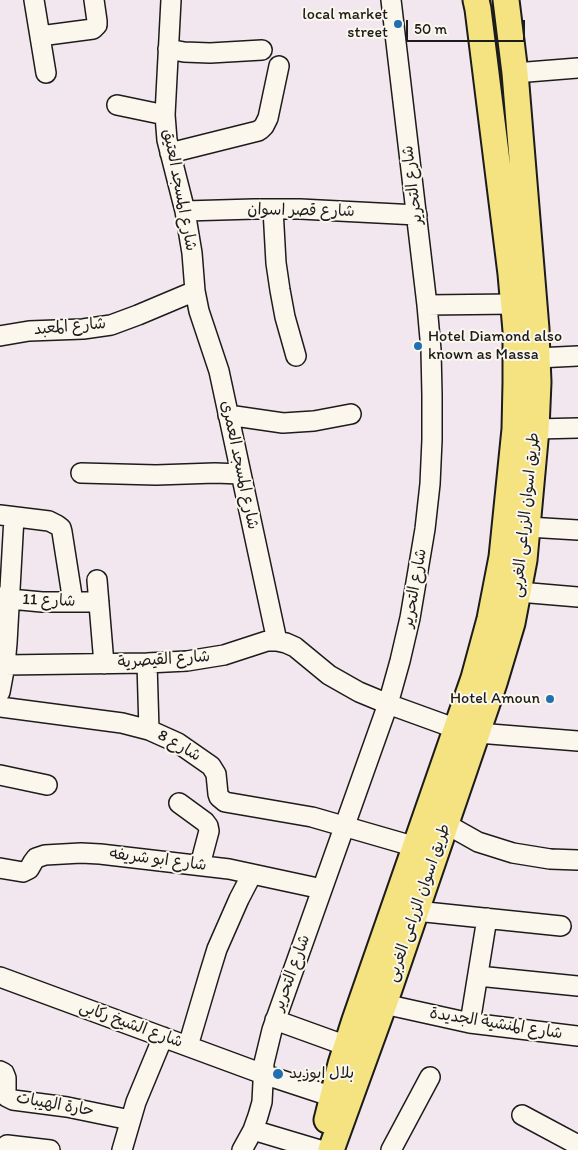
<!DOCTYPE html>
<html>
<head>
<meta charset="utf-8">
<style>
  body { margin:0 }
  #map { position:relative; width:578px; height:1150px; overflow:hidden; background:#f2e7ee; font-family:Itim,sans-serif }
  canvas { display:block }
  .scale { position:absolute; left:406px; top:20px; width:119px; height:22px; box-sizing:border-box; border:2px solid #1c1c1c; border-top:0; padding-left:6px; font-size:15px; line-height:18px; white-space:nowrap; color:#1c1c1c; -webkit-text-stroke:4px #fbf7ec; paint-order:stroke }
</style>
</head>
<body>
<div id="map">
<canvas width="578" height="1150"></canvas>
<div class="scale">50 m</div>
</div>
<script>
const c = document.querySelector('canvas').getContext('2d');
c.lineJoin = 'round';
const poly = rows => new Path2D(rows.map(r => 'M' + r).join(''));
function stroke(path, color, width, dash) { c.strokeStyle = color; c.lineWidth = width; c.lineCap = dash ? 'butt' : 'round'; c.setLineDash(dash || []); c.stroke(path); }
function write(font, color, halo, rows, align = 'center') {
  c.font = font + ' Itim,"Playpen Sans Arabic",sans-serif'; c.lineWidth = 4; c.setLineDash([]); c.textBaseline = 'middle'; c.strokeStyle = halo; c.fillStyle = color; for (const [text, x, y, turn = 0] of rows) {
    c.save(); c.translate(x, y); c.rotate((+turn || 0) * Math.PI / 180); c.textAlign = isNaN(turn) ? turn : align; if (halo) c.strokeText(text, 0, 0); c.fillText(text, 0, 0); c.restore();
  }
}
const minor = poly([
  [34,0,46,73],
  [171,0,165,115,167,140,185,211,192,253,195,291,199,311,219,371,277,641],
  [40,36,93,29,97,25,97,21,94,0],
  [168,49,184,52,210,53,262,50],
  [515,73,578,68],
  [117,105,165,115],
  [170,153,258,131,261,129,264,126,268,118,279,66],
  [273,209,276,263,280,290,285,317,296,356],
  [185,211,254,209,300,209,417,215],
  [427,305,514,304],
  [0,336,29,331,83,329,111,325,138,315,195,291],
  [537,358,578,356],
  [228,415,283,423,314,421,351,414],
  [536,429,578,428],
  [81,473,156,475,215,473,241,474],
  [0,515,49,521,57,525,61,528,62,532,73,602],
  [528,527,578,530],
  [97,580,104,664],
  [519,592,578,597],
  [0,597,10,599,42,602,99,602],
  [147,663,149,730],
  [5,665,147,663,187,661,224,655,267,641,277,641,286,643,295,647,329,675,359,692,388,704,457,729,478,733,578,741],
  [0,692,5,665,7,643,14,517],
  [0,707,122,723,149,730,178,743,211,766,216,774,218,794,219,797,225,802,312,817,416,847],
  [0,775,47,785],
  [179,803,205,822,208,826,209,831,200,865],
  [446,824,478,842,513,853,550,859,578,860],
  [0,868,23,872,29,869,33,862,36,858,45,855,81,853,100,854,229,869,322,889],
  [416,911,561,926],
  [478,976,578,986],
  [0,977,263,1074,333,1097],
  [384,1004,470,1023,578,1036],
  [275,1020,347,1046],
  [470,1023,487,918],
  [188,1046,209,975,217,949,239,899,252,874],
  [0,1071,4,1073,6,1078,6,1093,7,1097,13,1100,67,1107,130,1120],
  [522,1115,578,1145],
  [253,1130,320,1150],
  [7,1145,50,1150],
  [122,1150,136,1102,163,1037],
  [242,1150,253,1130,258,1116,262,1102,264,1063,272,1030,388,704,400,661,410,618,425,529,430,484,432,440,432,395,431,350,427,305,391,0],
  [391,1150,430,1077]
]);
const major = poly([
  [327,1120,341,1064,355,1020,474,678,490,619,502,557,515,429,516,383,516,331,511,274,478,9,476,0],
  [331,1150,384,1004,494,683,512,623,524,560,536,429,538,382,537,358,536,329,515,73,506,0]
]);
stroke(minor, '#1c1c1c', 22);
stroke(major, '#1c1c1c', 29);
stroke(minor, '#fbf7ec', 19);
stroke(major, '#f5e382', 25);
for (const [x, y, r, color] of [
  [398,24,5,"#1f6fb2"],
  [418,346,5,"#1f6fb2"],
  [550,699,5,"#1f6fb2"],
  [278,1074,6,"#1f6fb2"]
]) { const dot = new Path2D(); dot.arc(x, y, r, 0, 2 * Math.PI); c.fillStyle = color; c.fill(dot); stroke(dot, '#fbf7ec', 2); }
write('16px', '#1c1c1c', '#fbf7ec', [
  ["local market",388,15],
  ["street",388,33],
  ["Hotel Diamond also",428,337,"left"],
  ["known as Massa",428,355,"left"],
  ["Hotel Amoun",540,699],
  ["بلال ابوزيد",289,1074,"left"]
], 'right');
write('16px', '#1c1c1c', '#fbf7ec', [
  ["شارع التحرير",413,185,-97],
  ["شارع المسجد العتيق",179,190,79],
  ["شارع قصر اسوان",301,211,1],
  ["شارع المعبد",70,327,-5],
  ["شارع المسجد العمرى",239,465,78],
  ["طريق اسوان الزراعى الغربى",526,515,-84],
  ["شارع التحرير",415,588,-80],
  ["شارع 11",49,601,2],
  ["شارع القيصرية",164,660,-4],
  ["شارع 8",179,746,30],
  ["شارع ابو شريفه",158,860,7],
  ["طريق اسوان الزراعى الغربى",419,903,-71],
  ["شارع التحرير",292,973,-70],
  ["شارع المنشية الجديدة",496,1024,9],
  ["شارع الشيخ ركابى",131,1025,20],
  ["حارة الهيبات",55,1105,10]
]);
</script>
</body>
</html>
